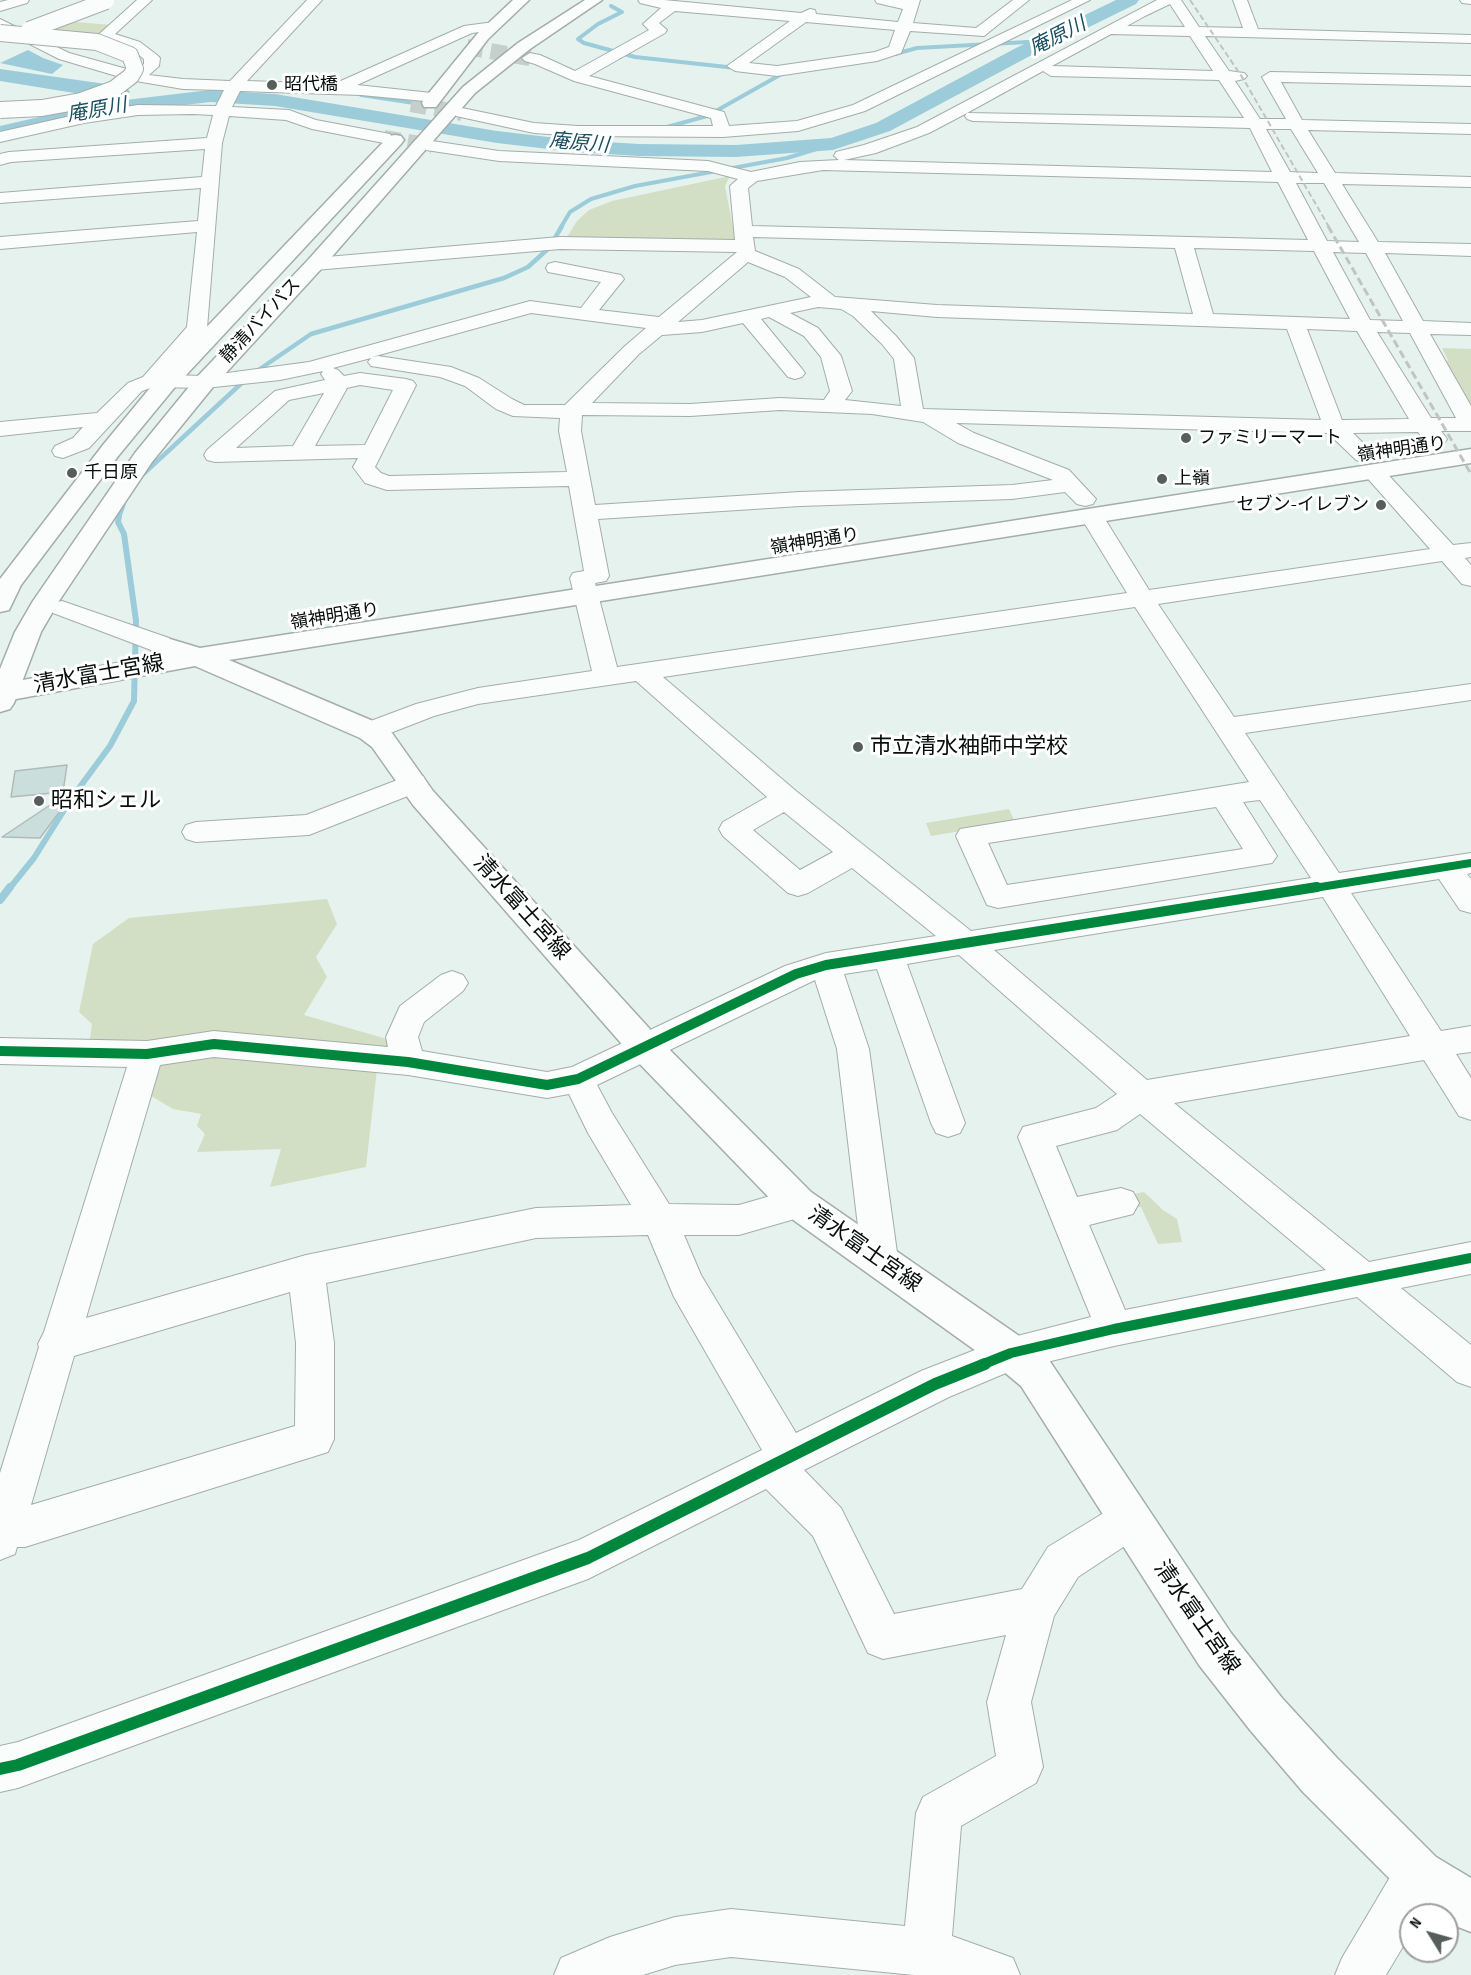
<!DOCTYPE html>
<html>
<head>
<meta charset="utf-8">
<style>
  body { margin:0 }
  #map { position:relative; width:1471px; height:1975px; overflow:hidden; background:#e6f2ee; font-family:"Sofia Sans Condensed",sans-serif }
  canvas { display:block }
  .north { position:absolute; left:1399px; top:1903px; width:60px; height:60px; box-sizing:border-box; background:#fff; border:2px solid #9c9f9d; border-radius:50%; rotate:307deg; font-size:16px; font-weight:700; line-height:24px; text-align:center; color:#070e0b }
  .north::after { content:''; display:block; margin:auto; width:21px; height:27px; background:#555e5a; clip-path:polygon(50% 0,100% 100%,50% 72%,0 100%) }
</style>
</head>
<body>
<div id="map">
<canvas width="1471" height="1975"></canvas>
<div class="north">N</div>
</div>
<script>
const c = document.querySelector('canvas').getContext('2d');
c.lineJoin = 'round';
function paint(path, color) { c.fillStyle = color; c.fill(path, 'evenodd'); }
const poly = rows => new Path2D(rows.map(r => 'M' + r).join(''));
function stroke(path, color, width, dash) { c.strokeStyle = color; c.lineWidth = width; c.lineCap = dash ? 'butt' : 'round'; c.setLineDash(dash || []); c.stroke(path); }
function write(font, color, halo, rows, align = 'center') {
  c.font = font + ' "Sofia Sans Condensed","Noto Sans JP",sans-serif'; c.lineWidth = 6; c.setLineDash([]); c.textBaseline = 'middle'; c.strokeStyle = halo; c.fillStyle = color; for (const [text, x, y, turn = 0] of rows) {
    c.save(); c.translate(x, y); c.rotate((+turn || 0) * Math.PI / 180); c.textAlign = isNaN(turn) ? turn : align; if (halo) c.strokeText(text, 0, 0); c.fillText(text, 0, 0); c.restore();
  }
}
paint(poly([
  [74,22,113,25,85,48,50,31],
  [730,176,725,186,736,243,565,240,577,221,589,210,612,201],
  [1442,348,1471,349,1471,413,1443,365,1448,360],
  [1009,809,1015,822,931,836,926,823],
  [327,899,337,924,316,957,327,977,304,1015,390,1040,389,1054,89,1046,92,1024,79,1012,93,944,129,918],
  [206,1051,377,1069,366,1167,270,1187,281,1149,197,1152,205,1134,197,1126,201,1114,173,1109,146,1093,158,1060],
  [1144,1192,1163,1210,1177,1219,1182,1242,1158,1244,1141,1207,1126,1208,1121,1197]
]), '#d3dfc4');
paint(poly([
  [28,50,43,58,63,65,52,74,0,63]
]), '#9cccda');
stroke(poly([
  [611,6,622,12,598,24,578,39,584,43,635,57,736,68],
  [895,54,917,48,1046,41],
  [361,95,454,109],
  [667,127,707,116,787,71],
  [561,227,570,212,591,199,635,186,787,158,833,144]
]), '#9cccda', 4);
stroke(poly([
  [254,373,311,334,504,278,528,267,549,248,562,226],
  [139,478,245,380],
  [119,517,124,503]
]), '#9cccda', 4.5);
stroke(poly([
  [9,889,34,858,71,799,110,746,134,701,136,621,124,534,118,522,119,516]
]), '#9cccda', 6);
stroke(poly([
  [0,900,10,887]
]), '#9cccda', 8);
paint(poly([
  [1116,0,1139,0,1136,4,1028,57,890,131,833,150,736,157,639,156,574,152,497,143,275,106,210,102,100,115,0,138,0,126,100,103,210,90,275,94,497,131,574,140,639,144,736,145,831,138,876,123,1014,49,1116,0],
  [0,69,120,86,127,88,130,92,127,96,120,98,93,96,0,81,0,69]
]), '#9cccda');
const building = poly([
  [67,765,63,792,11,797,15,771,67,765],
  [74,789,76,790,40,838,2,837,74,789]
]);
paint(building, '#cadedc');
stroke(building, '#b0bab9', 1.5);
stroke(poly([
  [467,47,530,58],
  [411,104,462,113],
  [384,138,432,146]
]), '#c5d0cc', 16, [16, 8]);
const minor = poly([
  [8,0,29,0,27,3,0,11,0,2,8,0],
  [137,0,152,0,115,34,140,42,157,55,160,58,159,66,149,75,183,79,230,81,307,0,322,0,247,81,334,84,464,26,494,22,501,26,494,30,472,33,357,85,441,94,443,97,441,100,435,102,361,95,240,91,232,107,289,110,316,120,390,134,392,138,384,143,312,129,286,120,229,116,222,143,207,328,166,375,205,376,309,362,530,301,581,308,601,282,548,272,546,268,548,264,555,262,621,275,624,279,599,310,659,317,737,252,560,249,315,270,308,268,306,264,308,260,315,258,560,237,735,240,730,186,738,179,708,171,499,161,426,150,424,146,426,142,432,141,499,151,708,161,751,172,800,162,839,160,834,156,836,152,864,145,917,127,1157,0,1181,0,1199,27,1243,28,1233,0,1247,0,1258,29,1471,35,1471,43,1205,36,1229,71,1244,73,1247,76,1244,79,1235,81,1260,119,1286,119,1262,77,1270,72,1471,76,1471,86,1281,82,1302,120,1471,124,1471,134,1308,130,1335,173,1471,177,1471,187,1342,184,1378,242,1471,244,1471,256,1385,253,1423,321,1471,323,1471,335,1430,334,1471,406,1471,431,1441,431,1447,439,1444,444,1436,446,1428,444,1418,432,1353,433,1375,455,1372,460,1364,462,1356,460,1328,433,956,423,974,433,1069,470,1096,499,1093,504,1085,506,1077,504,1065,492,1012,499,800,506,598,519,609,576,606,581,595,583,617,667,1127,593,1080,516,1084,511,1092,509,1100,511,1149,590,1430,549,1362,472,1365,467,1373,465,1381,467,1453,545,1471,543,1471,557,1465,558,1471,565,1471,586,1462,584,1442,561,1158,604,1234,717,1471,684,1471,700,1245,733,1339,873,1471,853,1471,873,1467,874,1471,879,1471,913,1460,910,1439,879,1351,893,1441,1031,1471,1026,1471,1052,1456,1054,1471,1078,1471,1120,1459,1116,1424,1060,1174,1103,1369,1262,1471,1242,1471,1274,1401,1288,1471,1345,1471,1387,1457,1382,1357,1297,1114,1346,1013,1370,949,1397,804,1470,841,1508,894,1614,1022,1589,1048,1547,1115,1506,1129,1500,1143,1506,1149,1520,1143,1534,1078,1577,1054,1616,1031,1702,1043,1767,1036,1783,961,1826,952,1936,1013,1958,1020,1975,914,1975,731,1957,675,1965,643,1975,554,1975,561,1958,610,1937,675,1917,731,1909,905,1926,916,1813,923,1797,996,1756,987,1702,1006,1635,883,1659,868,1653,813,1536,766,1489,588,1579,18,1788,0,1792,0,1746,18,1742,579,1540,762,1450,674,1297,648,1235,536,1238,326,1283,334,1343,334,1439,328,1452,25,1547,17,1547,15,1554,0,1560,0,1473,39,1347,38,1344,44,1332,127,1067,0,1064,0,1038,147,1041,214,1031,388,1047,386,1037,400,1006,441,975,452,971,463,975,468,983,463,991,424,1022,418,1037,422,1051,547,1072,572,1067,785,966,826,953,936,936,852,868,808,893,798,896,788,893,723,836,719,829,723,822,767,797,636,681,478,704,434,716,380,737,370,740,360,737,357,731,360,725,416,704,478,688,592,671,570,578,573,573,584,571,569,486,387,490,365,483,353,467,358,458,215,462,207,460,204,455,207,450,275,391,325,380,321,374,323,371,280,380,205,388,153,387,142,391,89,448,63,458,55,456,52,451,55,446,73,438,83,427,0,436,0,422,97,413,128,383,143,377,187,327,197,232,0,249,0,237,198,221,201,188,0,203,0,193,202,177,205,149,11,162,0,165,0,154,9,152,207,138,213,115,193,114,138,115,84,123,0,142,0,132,84,113,138,105,216,106,224,90,183,89,130,80,59,59,0,29,0,19,69,53,134,71,144,64,144,59,130,48,99,39,97,36,137,0],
  [1170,4,1185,27,1127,26,1145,16,1170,4],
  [1111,34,1190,36,1213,71,1052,66,1111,34],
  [1043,71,1051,76,1219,80,1244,118,967,113,1043,71],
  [967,113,965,116,967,119,973,121,1250,128,1272,172,844,160,876,153,929,133,967,113],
  [1266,129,1291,129,1318,173,1290,172,1266,129],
  [823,170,1278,182,1308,240,752,226,748,188,757,181,823,170],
  [1296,183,1324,183,1359,242,1327,241,1296,183],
  [753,237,1175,248,1193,314,937,305,835,297,799,269,755,251,753,237],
  [1194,248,1314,251,1350,319,1213,314,1194,248],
  [1333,252,1366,253,1403,321,1370,320,1333,252],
  [748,262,785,277,811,297,702,320,678,322,748,262],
  [818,307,841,309,853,316,882,344,894,359,901,406,845,400,852,391,841,356,818,328,790,313,818,307],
  [871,311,937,317,1287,329,1321,420,923,409,914,358,896,336,871,311],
  [531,313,646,328,625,346,565,405,524,405,512,399,479,378,451,367,378,356,372,357,531,313],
  [769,317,804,336,821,357,830,391,824,400,780,398,690,404,592,403,639,354,662,335,702,332,743,323,788,377,795,379,802,377,805,373,802,369,761,319,769,317],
  [1307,329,1357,331,1409,419,1342,420,1307,329],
  [1377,332,1410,333,1456,418,1431,418,1377,332],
  [371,358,368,362,371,366,440,377,465,386,496,409,513,416,560,418,559,431,567,472,389,476,381,473,375,467,416,385,413,381,406,379,360,373,344,376,338,370,333,368,371,358],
  [360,385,393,390,365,445,315,446,347,388,360,385],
  [324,393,293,446,236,448,289,400,324,393],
  [780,410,872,414,923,422,958,443,1053,480,1012,485,800,492,595,505,581,431,582,415,690,416,780,410],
  [1135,607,1249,782,960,829,956,836,987,905,998,908,1272,863,1277,856,1243,802,1260,800,1311,878,971,931,796,791,663,677,1135,607],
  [1216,807,1243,849,1007,885,988,843,1216,807],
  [784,812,833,852,800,870,753,830,784,812],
  [1323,897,1410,1036,1147,1080,994,950,1323,897],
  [959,955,1117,1094,1096,1108,1023,1127,1018,1137,1091,1317,998,1341,921,1371,796,1433,701,1275,684,1235,739,1235,798,1218,810,1214,816,1203,810,1192,798,1188,739,1205,669,1204,612,1113,597,1085,815,980,837,1049,862,1260,867,1271,880,1276,893,1271,898,1260,869,1049,844,974,877,969,931,1123,936,1133,948,1137,960,1133,965,1123,907,964,959,955],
  [214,1057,408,1075,547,1098,569,1094,588,1133,631,1205,536,1208,306,1255,86,1318,160,1065,214,1057],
  [1140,1114,1326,1270,1125,1310,1089,1225,1133,1214,1139,1203,1133,1192,1121,1188,1077,1197,1056,1146,1117,1130,1140,1114],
  [290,1292,296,1343,295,1426,31,1505,74,1356,290,1292],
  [638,0,664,0,801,13,810,9,815,10,816,14,898,22,903,9,877,3,875,0,920,0,913,23,976,28,1013,0,1029,0,984,36,910,31,901,53,877,61,777,76,735,71,727,66,790,21,675,11,659,23,667,30,665,33,589,76,724,112,729,126,797,121,853,105,1072,0,1090,0,865,111,798,131,723,137,578,136,534,133,456,116,454,113,462,108,534,123,578,126,713,126,711,118,574,81,535,64,525,61,522,58,530,53,540,55,575,71,649,30,643,24,661,8,640,3,638,0],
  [806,22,895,30,889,47,875,52,777,66,749,63,806,22],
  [1460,0,1471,0,1471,4,1462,3,1460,0],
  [62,601,169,638,173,644,169,650,160,652,151,650,53,613,50,608,53,603,62,601],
  [413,774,423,776,427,783,423,790,309,835,196,842,186,839,182,832,186,825,196,822,306,815,413,774],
  [1419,1850,1436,1857,1443,1874,1421,1915,1411,1915,1411,1933,1386,1975,1335,1975,1342,1958,1402,1857,1419,1850]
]);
const major = poly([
  [1471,449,1471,463,229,660,380,724,392,733,433,791,658,1038,811,1192,1025,1340,1049,1360,1231,1633,1282,1698,1337,1758,1436,1857,1471,1878,1471,1932,1453,1925,1447,1921,1447,1915,1438,1915,1402,1891,1303,1792,1250,1730,1199,1665,1021,1386,997,1366,785,1214,634,1058,413,805,372,747,360,738,195,666,0,702,0,684,164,655,151,650,147,644,151,638,160,636,200,648,1471,449]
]);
const highway = poly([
  [513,0,529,0,488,39,436,107,424,107,422,103,424,99,478,33,513,0],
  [585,0,602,0,530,49,475,93,322,268,213,387,152,462,59,601,41,632,14,703,10,709,0,712,0,669,15,632,33,601,135,453,197,377,308,260,463,87,518,43,585,0],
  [395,135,401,136,404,140,401,144,175,387,119,455,21,585,9,610,0,612,0,579,103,445,159,377,389,136,395,135]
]);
stroke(minor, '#a4adaa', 2);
stroke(major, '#a4adaa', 3);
stroke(highway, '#a4adaa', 3);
paint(minor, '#fbfdfc');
paint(major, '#fbfdfc');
paint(highway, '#fbfdfc');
stroke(poly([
  [1190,0,1244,80,1329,227]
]), '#c1c4c4', 2, [6, 3]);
stroke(poly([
  [1328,226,1471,474]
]), '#c1c4c4', 3, [8, 4]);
const highwayBridge = poly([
  [29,30,106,1],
  [0,33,97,42,130,55,135,69,131,76,114,89,81,101,42,108,0,110]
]);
stroke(highwayBridge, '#a4adaa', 18, []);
stroke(highwayBridge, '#fbfdfc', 16);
stroke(poly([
  [1308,889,1471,863]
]), '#00873e', 8);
stroke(poly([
  [0,1051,147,1054,214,1044,408,1062,547,1085,578,1079,796,974,826,965,1317,887],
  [981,1365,1011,1353,1114,1329,1471,1258]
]), '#00873e', 10);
stroke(poly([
  [0,1769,18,1765,588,1558,935,1384,985,1364]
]), '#00873e', 12);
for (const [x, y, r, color] of [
  [272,85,6,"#555e5a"],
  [1186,438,6,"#555e5a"],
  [72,473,6,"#555e5a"],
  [1162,479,6,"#555e5a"],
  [1381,505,6,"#555e5a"],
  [858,747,6,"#555e5a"],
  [39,801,6,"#555e5a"]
]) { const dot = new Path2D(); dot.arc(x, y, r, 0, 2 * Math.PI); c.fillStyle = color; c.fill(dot); stroke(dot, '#fff', 2); }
write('18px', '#070e0b', '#fff', [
  ["昭代橋",284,85],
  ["ファミリーマート",1198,438],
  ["千日原",84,473],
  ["上嶺",1174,479],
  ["セブン-イレブン",1369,505,"right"]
], 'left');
write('18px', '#070e0b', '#fff', [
  ["静清バイパス",261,321,-47],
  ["嶺神明通り",1402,450,-8],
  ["嶺神明通り",815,542,-9],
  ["嶺神明通り",335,617,-9]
]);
write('italic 20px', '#194f5f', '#fff', [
  ["庵原川",1058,37,-27],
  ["庵原川",97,111,-10],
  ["庵原川",579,144,5]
]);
write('22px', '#070e0b', '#fff', [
  ["清水富士宮線",99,675,-10],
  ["清水富士宮線",521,908,48],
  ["清水富士宮線",864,1250,35],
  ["清水富士宮線",1196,1618,55]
]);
write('22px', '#070e0b', '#fff', [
  ["市立清水袖師中学校",870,747],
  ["昭和シェル",51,801]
], 'left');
</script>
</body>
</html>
